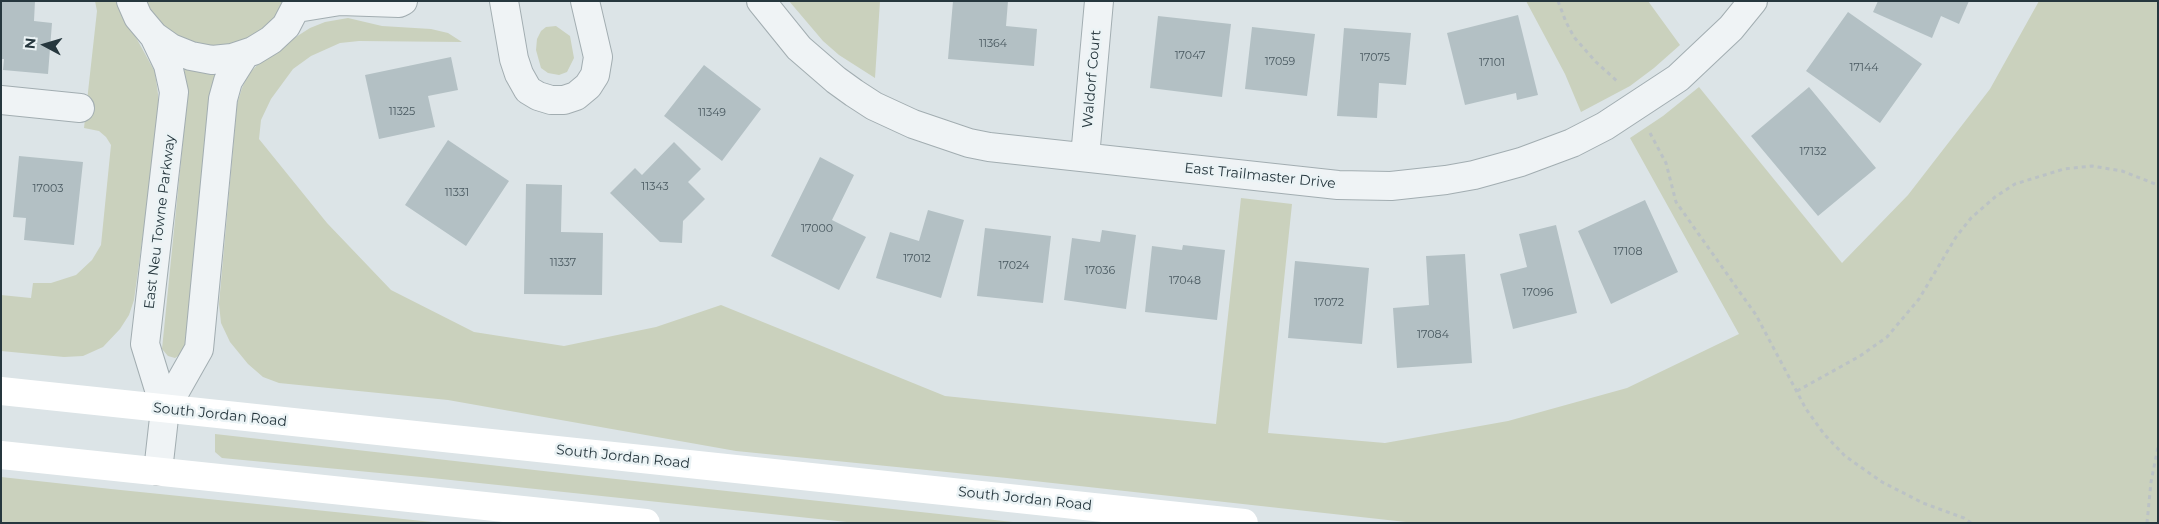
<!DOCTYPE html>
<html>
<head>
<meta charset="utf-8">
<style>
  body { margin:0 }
  #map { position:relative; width:2159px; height:524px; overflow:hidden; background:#dce4e7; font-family:Montserrat,sans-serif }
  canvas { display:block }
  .frame { position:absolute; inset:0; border:2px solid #26373e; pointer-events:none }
  .north { position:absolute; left:20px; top:20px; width:50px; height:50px; -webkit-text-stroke:4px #ebf3f5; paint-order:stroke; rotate:276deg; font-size:14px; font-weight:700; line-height:20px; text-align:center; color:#26373e }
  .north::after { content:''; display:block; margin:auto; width:18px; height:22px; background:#26373e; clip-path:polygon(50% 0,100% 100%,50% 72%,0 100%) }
</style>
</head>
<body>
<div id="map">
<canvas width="2159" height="524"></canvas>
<div class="frame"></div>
<div class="north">N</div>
</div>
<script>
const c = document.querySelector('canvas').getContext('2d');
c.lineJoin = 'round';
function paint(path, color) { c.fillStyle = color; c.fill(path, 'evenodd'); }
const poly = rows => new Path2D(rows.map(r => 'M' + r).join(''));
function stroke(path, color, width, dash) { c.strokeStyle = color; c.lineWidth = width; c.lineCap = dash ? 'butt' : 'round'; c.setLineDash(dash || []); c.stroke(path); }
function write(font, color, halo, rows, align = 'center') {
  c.font = font + ' Montserrat,sans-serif'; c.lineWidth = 5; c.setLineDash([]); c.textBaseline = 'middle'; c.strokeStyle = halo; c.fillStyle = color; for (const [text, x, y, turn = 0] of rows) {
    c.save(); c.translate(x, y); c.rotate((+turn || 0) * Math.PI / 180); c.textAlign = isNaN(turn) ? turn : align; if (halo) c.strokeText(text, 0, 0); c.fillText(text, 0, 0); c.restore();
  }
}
paint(poly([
  [95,1,116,1,155,72,158,94,158,125,134,300,129,315,120,329,103,347,83,356,64,357,1,351,1,295,31,298,33,283,51,283,76,275,92,260,101,245,111,145,106,137,99,131,84,128,97,11],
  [142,1,285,1,273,22,243,43,208,48,173,37],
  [789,1,880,1,875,78,839,55,823,41],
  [1526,1,1648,1,1680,45,1654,68,1630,86,1581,112,1565,74],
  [2039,1,2158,1,2158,523,1415,523,1007,478,736,451,448,400,279,383,263,377,248,364,230,342,221,323,219,304,237,104,242,88,248,75,258,64,288,42,310,28,325,22,348,18,382,26,431,29,448,33,462,42,359,41,340,43,311,56,293,69,271,99,261,120,259,139,327,223,391,290,474,332,564,346,656,327,721,305,945,396,1216,424,1241,198,1292,204,1268,433,1385,443,1508,421,1627,388,1739,334,1630,138,1663,116,1699,87,1842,263,1908,195,1990,89],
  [556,26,570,36,574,58,567,72,559,75,548,73,541,68,536,50,537,39,541,31,546,27],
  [184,68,219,70,212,91,184,352,175,358,168,356,162,349,187,101],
  [215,434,579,475,1022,523,856,523,432,478,222,458,215,452],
  [1,477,111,489,442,523,1,523]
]), '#cad1bd');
paint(poly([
  [1,1,35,1,34,21,52,23,48,74,3,70,4,59,1,59],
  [953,1,1008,1,1006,26,1037,29,1034,66,948,59],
  [1878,1,1969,1,1959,24,1941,16,1932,38,1873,12],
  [1848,12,1922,64,1880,123,1806,71],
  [1518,15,1538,95,1517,100,1516,93,1465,105,1447,33],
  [1158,16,1231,24,1222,97,1150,88],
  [1252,27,1315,34,1307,96,1245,89],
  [1344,28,1411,33,1406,85,1379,83,1377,118,1337,116],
  [451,57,458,90,428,96,435,127,379,139,365,75],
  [704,65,761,109,722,161,664,116],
  [1809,87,1876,168,1818,216,1751,136],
  [448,140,509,181,466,246,405,205],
  [674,142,701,169,688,182,705,199,683,221,682,243,660,242,610,193,635,168,642,175],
  [19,156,83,162,74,245,24,240,26,218,13,217],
  [820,157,854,175,832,220,866,237,839,290,771,256],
  [526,184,562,185,561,232,603,233,602,295,524,294],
  [1645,200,1678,272,1611,304,1578,231],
  [928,210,964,220,941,298,876,278,890,232,919,241],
  [1556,225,1577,313,1513,329,1500,274,1527,267,1519,234],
  [985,228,1051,236,1043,303,977,296],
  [1102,230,1136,235,1126,309,1064,300,1072,238,1100,242],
  [1183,245,1225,250,1217,320,1145,312,1152,246,1182,250],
  [1465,254,1472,363,1397,368,1393,308,1429,305,1426,256],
  [1295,261,1369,268,1362,344,1288,338]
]), '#b3c0c4');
const minor = poly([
  [131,1,138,17,154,36,171,48,191,56,212,60,232,58,253,51,271,40,286,26,299,1],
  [504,1,514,59,519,74,528,90,538,96,551,100,564,100,576,96,588,86,595,75,598,57,585,1],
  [761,1,799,48,836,80,854,93,874,106,913,124,969,143,989,147,1338,185,1391,186,1446,180,1474,175,1521,162,1572,143,1605,126,1678,78,1731,28,1753,1],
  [297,8,340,1,399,3,403,1],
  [154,36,168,65,174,92,145,344,165,409],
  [1,100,80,108],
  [1085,157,1099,1],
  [158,471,165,409,199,349,223,99,228,81,245,54]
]);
stroke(minor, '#a2adb1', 30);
stroke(poly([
  [1558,1,1566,22,1574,37,1596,62,1617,81],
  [1650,133,1666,163,1676,202,1756,315,1806,409,1824,434,1845,456,1882,482,1923,503,1964,518,1971,523],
  [1797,391,1860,356,1887,337,1919,299,1956,237,1971,218,1995,197,2015,184,2064,169,2092,166,2122,171,2158,185],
  [2147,523,2151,482,2158,447]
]), '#bbc2c5', 3, [4, 4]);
stroke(minor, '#eff3f5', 28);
stroke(poly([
  [1,391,1244,523],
  [1,455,646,523]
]), '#fff', 28);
write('11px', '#495960', null, [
  ["11364",993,44],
  ["17047",1190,56],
  ["17075",1375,58],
  ["17059",1280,62],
  ["17101",1492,63],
  ["17144",1864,68],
  ["11325",402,112],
  ["11349",712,113],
  ["17132",1813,152],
  ["11343",655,187],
  ["17003",48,189],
  ["11331",457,193],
  ["17000",817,229],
  ["17108",1628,252],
  ["17012",917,259],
  ["11337",563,263],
  ["17024",1014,266],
  ["17036",1100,271],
  ["17048",1185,281],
  ["17096",1538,293],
  ["17072",1329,303],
  ["17084",1433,335]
]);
write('14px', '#26373e', '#ebf3f5', [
  ["Waldorf Court",1092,79,-85],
  ["East Trailmaster Drive",1260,176,6],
  ["East Neu Towne Parkway",160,222,-83],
  ["South Jordan Road",220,415,6],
  ["South Jordan Road",623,457,6],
  ["South Jordan Road",1025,499,6]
]);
</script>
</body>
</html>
